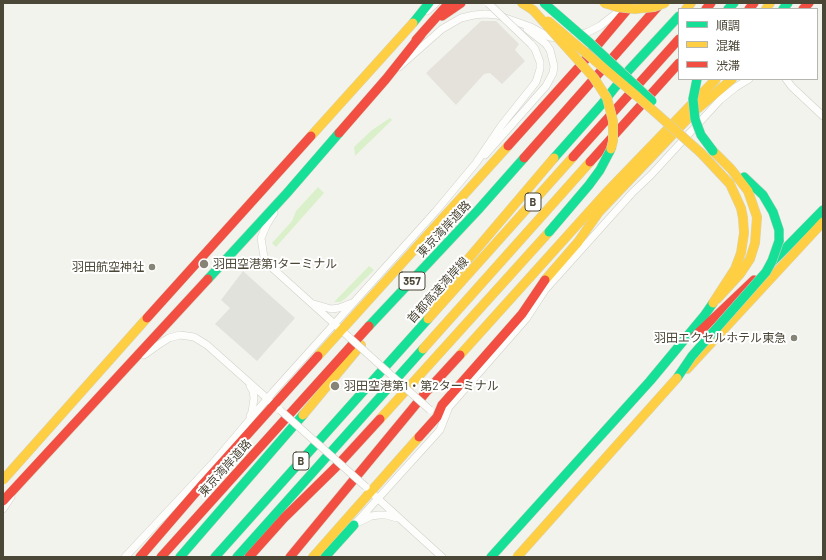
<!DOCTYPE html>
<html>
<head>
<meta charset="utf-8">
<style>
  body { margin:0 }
  #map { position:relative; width:826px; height:560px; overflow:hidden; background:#f3f3ed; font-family:Barlow,"Noto Sans JP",sans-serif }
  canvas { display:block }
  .frame { position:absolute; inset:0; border:4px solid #4b4737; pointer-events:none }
  .legend { position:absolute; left:678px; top:8px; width:140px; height:72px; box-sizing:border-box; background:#fff; border:1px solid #b7b5af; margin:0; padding:5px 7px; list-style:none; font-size:12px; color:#4b4737 }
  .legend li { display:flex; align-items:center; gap:8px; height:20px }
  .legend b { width:20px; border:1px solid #b7b5af }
</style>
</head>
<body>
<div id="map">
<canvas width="826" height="560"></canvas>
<div class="frame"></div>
<ul class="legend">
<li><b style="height:5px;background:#16e098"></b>順調</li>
<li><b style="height:5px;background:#ffcf43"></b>混雑</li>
<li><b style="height:5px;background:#f24e42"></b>渋滞</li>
</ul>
</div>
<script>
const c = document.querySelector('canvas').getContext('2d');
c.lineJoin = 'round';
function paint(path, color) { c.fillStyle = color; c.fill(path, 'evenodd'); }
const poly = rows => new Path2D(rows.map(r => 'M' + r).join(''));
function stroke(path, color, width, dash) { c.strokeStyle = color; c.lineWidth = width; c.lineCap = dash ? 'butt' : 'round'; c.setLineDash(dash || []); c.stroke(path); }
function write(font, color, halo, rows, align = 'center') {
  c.font = font + ' Barlow,"Noto Sans JP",sans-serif'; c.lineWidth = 4; c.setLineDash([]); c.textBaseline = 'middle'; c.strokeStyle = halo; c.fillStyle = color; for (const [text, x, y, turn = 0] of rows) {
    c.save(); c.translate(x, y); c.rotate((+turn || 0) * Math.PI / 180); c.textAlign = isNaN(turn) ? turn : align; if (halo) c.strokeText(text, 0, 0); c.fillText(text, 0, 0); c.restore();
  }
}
paint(poly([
  [481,21,496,21,519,44,515,50,525,61,502,84,490,73,484,74,456,105,426,73]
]), '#e4e2db');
paint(poly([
  [390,118,392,120,355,156,354,147,372,130],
  [318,187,324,193,276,247,272,243,292,221,296,211],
  [369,266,374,270,345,299,340,302,334,302]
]), '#daf0cb');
paint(poly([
  [243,271,295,318,257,361,215,324,230,308,221,300]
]), '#e2e2dc');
const street = poly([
  [427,11,436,3],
  [399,67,442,29,461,18,474,15,485,14,497,15,531,27,549,37,559,38,572,37,588,32,600,26,624,7],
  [786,79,792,87,823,116],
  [485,155,546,86,553,73,554,66,550,50,546,44,527,29],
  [274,213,267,224,261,238,264,257,269,265,350,338],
  [314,304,331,309,339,308,352,303],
  [144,355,161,343,169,338,180,335,194,337,207,345,270,401],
  [250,386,253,391,254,398,252,412,250,416],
  [375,496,442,557],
  [3,509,11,497],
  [359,522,371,516,379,515,386,515,397,518],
  [354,525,440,430,449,407,526,319,545,290,633,192,651,175,720,100,736,87,749,79],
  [125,557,214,462,273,392,436,211,476,163,501,126,536,82,540,69,540,62,535,49,531,44]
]);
const fast = poly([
  [728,9,734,3],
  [783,9,788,3],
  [413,23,429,3],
  [554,158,601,105,629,70,679,16],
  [744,177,763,195,773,212,779,230,779,241],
  [771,263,823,210],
  [208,279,287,193,339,133],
  [369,326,478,210,524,158],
  [180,557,303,415],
  [215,557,428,319],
  [237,557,423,349],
  [325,557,354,525],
  [491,557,650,381,704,316,713,303]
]);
const slow = poly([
  [522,3,533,10],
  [686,9,691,3],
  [766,9,770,3],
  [713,151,731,169,748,191,757,217,755,243,750,259,740,274,717,299],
  [701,153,730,184,741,208,743,218,744,233,741,253,735,269,713,303],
  [545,280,578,242,599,212,696,110,732,79],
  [430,304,554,158],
  [428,319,573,157],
  [423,349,590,162],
  [460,355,605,194,716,79],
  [318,356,508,146],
  [687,369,823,222],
  [303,415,361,345],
  [380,419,549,232],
  [313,557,419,437]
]);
const jam = poly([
  [706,9,711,3],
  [749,9,754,3],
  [803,9,809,3],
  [442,16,461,3],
  [416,40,449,3],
  [339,133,386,79,421,35],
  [508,146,579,67,632,4],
  [573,157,679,39],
  [524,158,661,3],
  [590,162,679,63],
  [695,336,754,280],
  [419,437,437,417,442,405,522,314,545,280],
  [3,501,208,279],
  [140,557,202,485,318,356],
  [161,557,369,326],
  [249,557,284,518,335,468,380,419],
  [290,557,427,391,460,355]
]);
stroke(street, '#d1d0ca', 8);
stroke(fast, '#d3d2c3', 10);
stroke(slow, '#d3d2c3', 10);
stroke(jam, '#d3d2c3', 10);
stroke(street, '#fdfdfc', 7);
stroke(fast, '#16e098', 9);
stroke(slow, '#ffcf43', 9);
stroke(jam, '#f24e42', 9);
const streetBridge = poly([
  [488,3,531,44],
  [350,338,430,410],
  [280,410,366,487]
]);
const fastBridge = poly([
  [544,3,590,43,652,101],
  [697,79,693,99,695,119,701,135,713,151],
  [549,232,589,185,600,170,611,149],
  [677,378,692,356,766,272,772,261,779,241]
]);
const slowBridge = poly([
  [604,3,617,7,635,9,654,7,665,3],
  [533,10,594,78,607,98,613,121,613,141,611,149],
  [548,21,638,97,701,153],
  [311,136,413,23],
  [3,480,147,318],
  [517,557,677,378]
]);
const jamBridge = poly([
  [147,318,311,136]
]);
stroke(streetBridge, '#d1d0ca', 8, []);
stroke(fastBridge, '#d3d2c3', 10, []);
stroke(slowBridge, '#d3d2c3', 10, []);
stroke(jamBridge, '#d3d2c3', 10, []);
stroke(streetBridge, '#fdfdfc', 7);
stroke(fastBridge, '#16e098', 9);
stroke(slowBridge, '#ffcf43', 9);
stroke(jamBridge, '#f24e42', 9);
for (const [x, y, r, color] of [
  [204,264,5,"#868377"],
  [152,267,4,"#868377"],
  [794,338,4,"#868377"],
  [335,386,5,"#868377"]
]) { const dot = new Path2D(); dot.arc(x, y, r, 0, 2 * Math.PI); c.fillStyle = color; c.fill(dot); stroke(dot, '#fff', 1.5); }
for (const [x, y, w] of [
  [533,202,16],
  [412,281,26],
  [301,461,16]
]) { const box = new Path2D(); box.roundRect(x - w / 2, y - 9, w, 18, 3); c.fillStyle = '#fff'; c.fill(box); stroke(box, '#4b4737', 1); }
write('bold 11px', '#4b4737', null, [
  ["B",533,202],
  ["357",412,281],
  ["B",301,461]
]);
write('12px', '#4b4737', '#fff', [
  ["東京湾岸道路",444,229,-47],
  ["首都高速湾岸線",438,290,-48],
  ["東京湾岸道路",225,468,-48]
]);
write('12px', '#4b4737', '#fff', [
  ["羽田空港第1ターミナル",213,264],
  ["羽田航空神社",144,267,"right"],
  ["羽田エクセルホテル東急",786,338,"right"],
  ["羽田空港第1・第2ターミナル",344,386]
], 'left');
</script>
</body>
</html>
